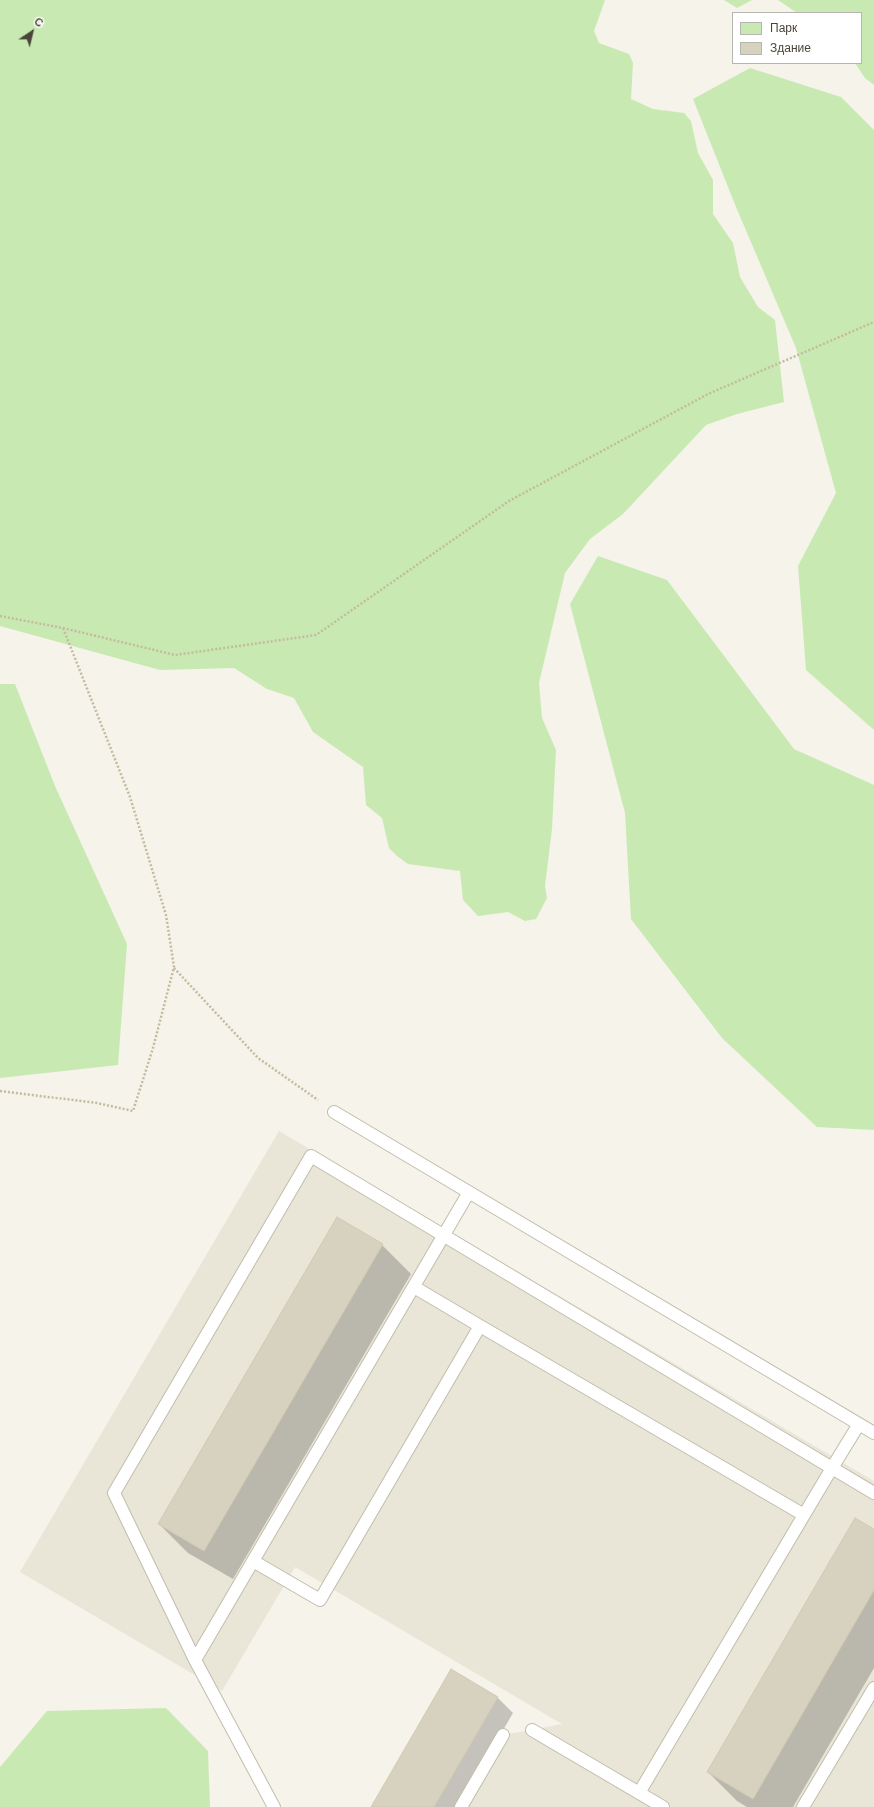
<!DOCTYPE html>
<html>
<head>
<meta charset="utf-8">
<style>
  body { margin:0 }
  #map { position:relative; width:874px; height:1807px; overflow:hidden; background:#f5f3ea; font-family:"DM Sans",sans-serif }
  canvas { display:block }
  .legend { position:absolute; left:732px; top:12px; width:130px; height:52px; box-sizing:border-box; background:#fff; border:1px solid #b6b5af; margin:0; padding:5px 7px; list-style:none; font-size:12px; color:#494538 }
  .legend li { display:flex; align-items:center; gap:8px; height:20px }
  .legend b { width:20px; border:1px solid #b6b5af }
  .north { position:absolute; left:12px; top:12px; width:40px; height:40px; -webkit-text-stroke:3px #fff; paint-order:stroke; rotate:35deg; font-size:11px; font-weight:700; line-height:16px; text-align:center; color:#494538 }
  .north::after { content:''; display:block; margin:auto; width:14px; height:18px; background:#494538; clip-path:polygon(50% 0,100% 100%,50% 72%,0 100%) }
</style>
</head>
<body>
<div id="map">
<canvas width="874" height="1807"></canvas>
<ul class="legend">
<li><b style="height:11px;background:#c9e9b3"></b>Парк</li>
<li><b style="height:11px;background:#d7d1bf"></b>Здание</li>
</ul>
<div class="north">С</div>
</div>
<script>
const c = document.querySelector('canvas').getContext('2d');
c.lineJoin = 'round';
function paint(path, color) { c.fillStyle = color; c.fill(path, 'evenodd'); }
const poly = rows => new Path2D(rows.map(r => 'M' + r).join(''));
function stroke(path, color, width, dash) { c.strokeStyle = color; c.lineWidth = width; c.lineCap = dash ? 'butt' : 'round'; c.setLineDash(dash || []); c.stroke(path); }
paint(poly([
  [279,1131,874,1481,874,1807,461,1807,503,1735,562,1724,295,1567,222,1691,20,1572]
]), '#e9e6d8');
paint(poly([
  [0,0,605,0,594,31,599,43,629,54,633,63,631,99,653,109,684,113,691,121,698,153,713,180,713,214,733,243,740,277,758,307,775,320,784,402,737,414,706,425,623,514,590,539,565,573,539,683,542,718,556,750,552,829,545,886,547,898,536,919,525,921,508,912,478,916,463,900,460,871,408,864,397,856,389,848,382,818,366,805,363,767,313,732,294,698,267,689,234,668,160,670,0,626],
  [724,0,752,0,737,8],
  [778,0,874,0,874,85,865,78,855,63,861,63,861,13,797,13],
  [750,68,841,97,874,130,874,730,806,670,798,566,836,493,796,348,736,207,693,99],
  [598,556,667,580,794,749,874,785,874,1130,817,1127,722,1038,631,919,625,813,570,604],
  [0,684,15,684,55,786,127,944,118,1065,0,1078],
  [166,1708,208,1751,210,1807,0,1807,0,1767,47,1711]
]), '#c9e9b3');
paint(poly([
  [382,1245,411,1274,233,1579,188,1553,159,1524],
  [874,1530,874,1668,793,1807,747,1807,737,1801,708,1772],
  [451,1671,498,1698,513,1713,458,1807,372,1807]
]), '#0003');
const building = poly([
  [337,1217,383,1244,204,1551,158,1524,337,1217],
  [855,1518,874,1529,874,1590,753,1799,707,1772,855,1518],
  [451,1669,498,1697,434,1807,371,1807,451,1669]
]);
paint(building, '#d7d1bf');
stroke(building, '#d2cab2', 1);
const lane = poly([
  [334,1112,874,1433],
  [480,1326,804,1515,639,1793],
  [804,1515,832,1468,874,1493],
  [253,1561,320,1600,480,1326,414,1287],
  [195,1660,114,1493,311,1156,832,1468,859,1424],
  [532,1730,663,1807],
  [274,1807,195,1660,469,1192],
  [461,1807,503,1735],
  [803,1807,874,1688]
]);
stroke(lane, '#c1bdac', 14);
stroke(poly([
  [0,616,63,628,175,655,316,635,509,501,708,394,874,322],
  [174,968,258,1058,318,1100],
  [0,1091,97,1103,133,1111,153,1048,174,967,166,915,130,797,63,628]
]), '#c3bb9d', 2.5, [2, 2]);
stroke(lane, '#fff', 12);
</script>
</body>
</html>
